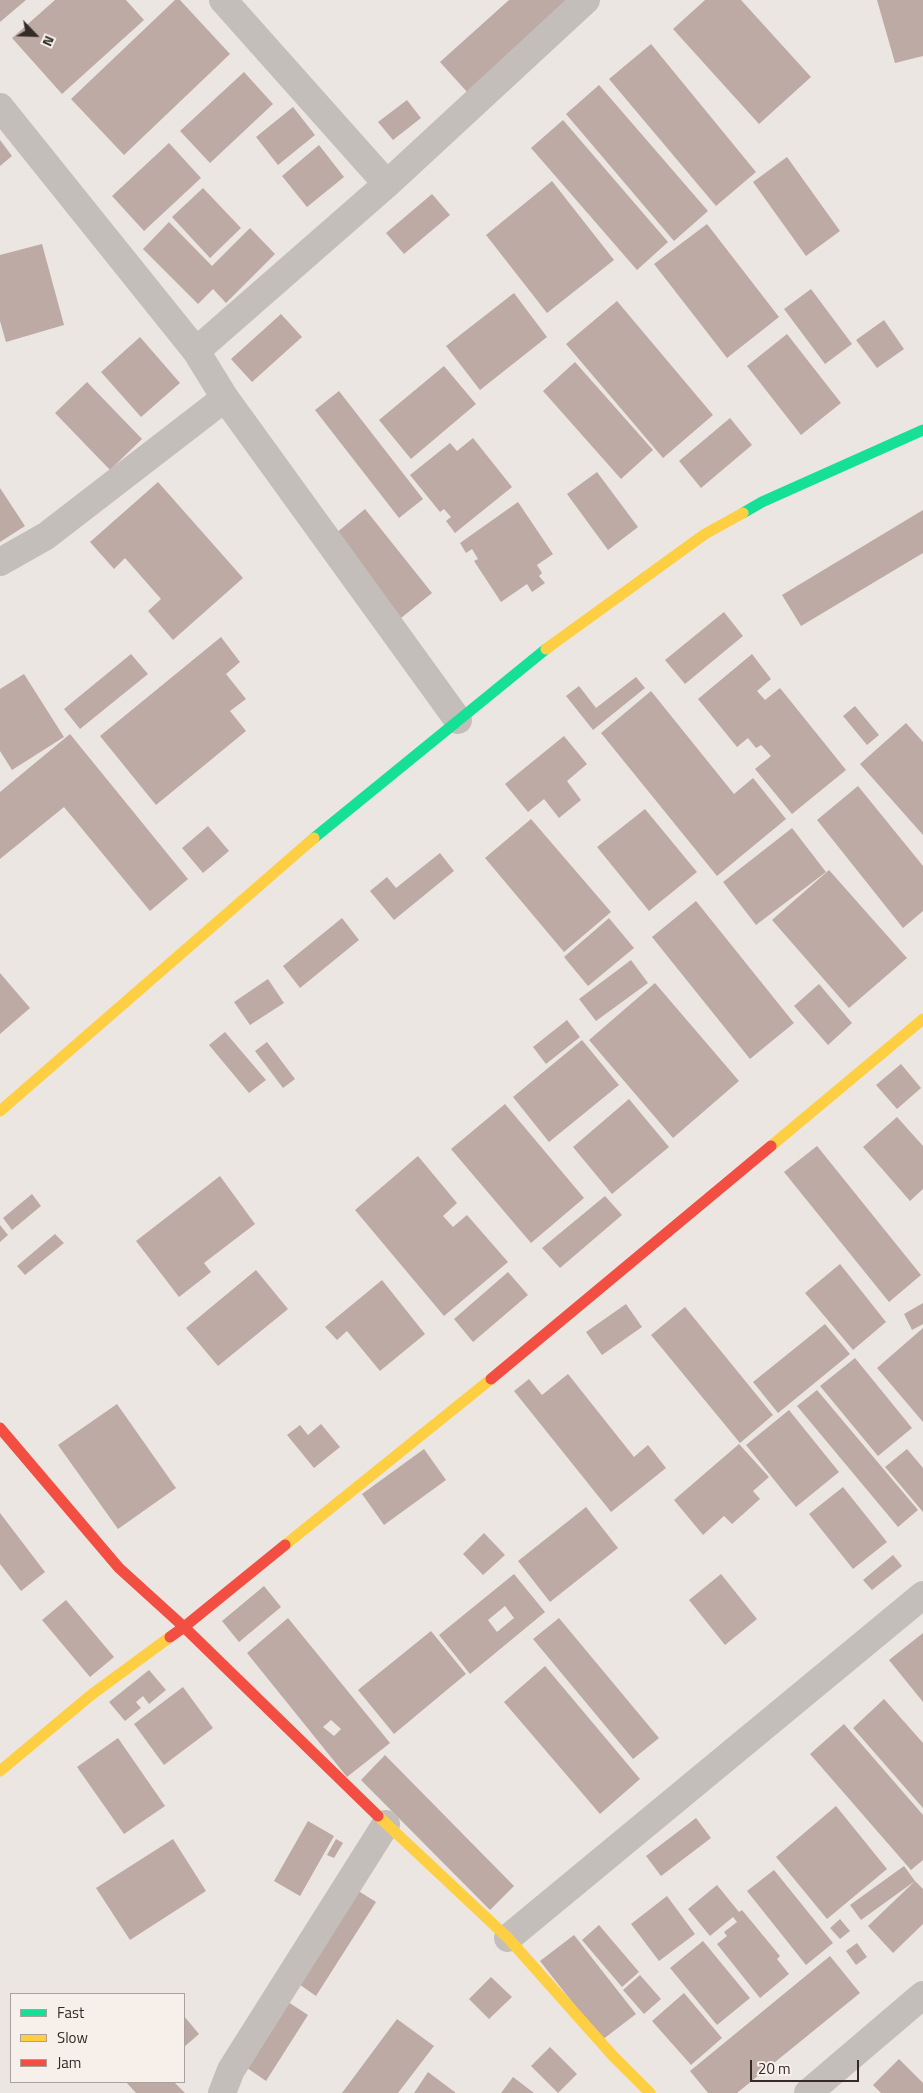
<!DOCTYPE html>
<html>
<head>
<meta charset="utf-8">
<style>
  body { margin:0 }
  #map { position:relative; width:923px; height:2093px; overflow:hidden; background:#ebe6e1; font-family:"Titillium Web",sans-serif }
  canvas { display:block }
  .legend { position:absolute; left:10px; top:1993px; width:175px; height:90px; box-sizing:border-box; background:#f7efe9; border:1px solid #a9a19c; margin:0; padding:6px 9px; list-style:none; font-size:15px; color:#342b29 }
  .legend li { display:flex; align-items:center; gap:10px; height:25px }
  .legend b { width:25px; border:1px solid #a9a19c }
  .north { position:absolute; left:10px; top:10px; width:50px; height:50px; -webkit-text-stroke:4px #f7efe9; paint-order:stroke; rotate:114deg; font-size:14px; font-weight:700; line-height:20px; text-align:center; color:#342b29 }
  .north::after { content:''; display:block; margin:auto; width:18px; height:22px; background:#342b29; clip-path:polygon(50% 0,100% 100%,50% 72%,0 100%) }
  .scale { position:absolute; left:750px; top:2060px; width:109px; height:22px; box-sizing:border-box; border:2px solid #342b29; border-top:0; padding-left:6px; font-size:15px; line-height:18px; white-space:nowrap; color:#342b29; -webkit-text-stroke:4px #f7efe9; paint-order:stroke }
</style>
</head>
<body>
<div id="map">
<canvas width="923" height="2093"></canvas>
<ul class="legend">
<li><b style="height:6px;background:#16e098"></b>Fast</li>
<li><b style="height:6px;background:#ffcf43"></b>Slow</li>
<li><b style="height:6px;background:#f24e42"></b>Jam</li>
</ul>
<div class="north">N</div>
<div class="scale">20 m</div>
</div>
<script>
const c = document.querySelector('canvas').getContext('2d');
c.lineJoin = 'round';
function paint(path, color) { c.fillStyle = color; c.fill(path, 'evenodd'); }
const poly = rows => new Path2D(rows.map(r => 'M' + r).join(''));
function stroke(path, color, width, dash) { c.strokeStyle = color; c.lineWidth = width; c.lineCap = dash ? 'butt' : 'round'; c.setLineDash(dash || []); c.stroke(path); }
paint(poly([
  [0,0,26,0,0,22],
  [55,0,126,0,144,20,62,94,12,38],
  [175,0,180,0,230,54,124,155,71,99],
  [509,0,570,0,468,93,440,62],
  [705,0,741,0,811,77,759,124,673,29],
  [877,0,923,0,923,56,895,63],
  [651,44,756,172,716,206,609,79],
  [244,72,273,104,210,163,180,131],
  [599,85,708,211,674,241,566,114],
  [407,100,421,118,393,140,378,122],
  [293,107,315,135,278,165,256,137],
  [563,120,668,242,637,270,531,148],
  [0,140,12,156,0,166],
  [169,143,201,178,144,231,112,196],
  [319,145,344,177,307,207,282,176],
  [787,157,840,231,806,256,753,182],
  [552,181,614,260,547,313,486,235],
  [203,188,241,228,210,258,172,217],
  [432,194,450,215,404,254,386,233],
  [169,222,212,266,250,228,275,254,226,303,213,289,198,304,143,249],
  [707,224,779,317,727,358,654,264],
  [42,244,64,325,6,342,0,321,0,255],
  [811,289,852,344,825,364,784,309],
  [514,293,547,337,480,390,446,346],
  [617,301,713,415,663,458,566,344],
  [281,314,302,337,252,382,231,359],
  [884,320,904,349,877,368,856,340],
  [787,334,841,403,801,435,747,366],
  [140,337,180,383,141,417,101,372],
  [575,362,653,450,621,479,543,391],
  [444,366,476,404,411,459,379,420],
  [87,382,142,439,110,470,55,413],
  [339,391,423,499,399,518,315,410],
  [730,418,752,445,701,488,679,461],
  [473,438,512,487,455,533,446,521,451,517,444,509,440,512,410,475,450,443,457,451],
  [597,472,638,527,608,550,567,494],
  [158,482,243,578,173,640,148,611,161,599,125,558,114,569,90,542],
  [0,488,25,526,0,542],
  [518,502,553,554,537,565,542,573,539,576,545,583,532,592,527,584,501,602,474,561,478,559,472,549,466,553,460,543],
  [365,509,432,593,396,622,329,539],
  [923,510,923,553,801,626,782,595],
  [724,612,743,636,685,684,665,660],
  [221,637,240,662,226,674,246,699,230,711,246,731,156,805,100,736],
  [131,654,148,674,80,729,64,709],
  [752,654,771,679,757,691,765,700,780,688,846,770,792,814,755,769,771,756,761,745,756,748,748,738,737,747,698,699],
  [24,674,64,737,12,770,0,751,0,689],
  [636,677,645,688,593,730,566,696,579,686,596,708],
  [651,691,734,794,753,778,786,819,717,876,601,733],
  [855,706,879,735,867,745,843,716],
  [906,723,923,742,923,835,860,764],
  [70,734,188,879,150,911,64,807,0,859,0,792],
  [564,736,587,764,567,781,581,800,559,818,544,799,528,812,505,784],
  [858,786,923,866,923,911,903,928,817,820],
  [645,809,697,872,649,911,597,847],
  [531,819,611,912,564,952,485,858],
  [208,826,229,851,203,873,182,848],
  [792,828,826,872,756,925,723,882],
  [440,853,454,871,394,920,370,891,387,877,396,888],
  [829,870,907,958,849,1008,772,920],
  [696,901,794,1023,750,1059,652,937],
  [342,918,359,940,300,988,283,966],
  [609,918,634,948,588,986,564,957],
  [631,960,648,983,596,1021,579,999],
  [0,973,30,1008,0,1034],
  [268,979,284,1003,250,1025,234,1002],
  [655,983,739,1081,673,1138,589,1040],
  [819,984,852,1023,828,1045,794,1006],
  [567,1020,580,1037,546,1064,533,1047],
  [225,1032,266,1080,249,1093,209,1045],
  [582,1040,619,1085,549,1142,513,1097],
  [267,1042,295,1079,283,1088,255,1051],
  [901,1064,921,1088,897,1109,876,1085],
  [629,1099,669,1147,612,1194,573,1147],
  [505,1104,584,1198,531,1243,451,1149],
  [897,1117,923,1146,923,1189,910,1201,863,1147],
  [817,1146,921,1275,889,1302,784,1172],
  [418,1156,457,1203,443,1216,453,1227,467,1215,508,1262,444,1316,355,1210],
  [220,1176,255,1224,204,1263,211,1272,179,1297,136,1241],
  [32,1194,41,1206,12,1230,3,1218],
  [605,1196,622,1215,560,1268,542,1248],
  [0,1225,8,1235,0,1242],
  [55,1234,64,1243,25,1275,17,1266],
  [840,1264,886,1322,853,1350,805,1293],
  [256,1270,288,1309,218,1366,186,1328],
  [508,1272,528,1295,473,1342,454,1319],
  [382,1280,425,1334,380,1371,347,1331,337,1340,325,1327],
  [923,1303,923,1324,912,1330,904,1314],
  [626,1304,642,1327,602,1355,586,1332],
  [685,1307,773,1415,740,1443,651,1335],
  [825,1324,850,1354,778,1413,753,1382],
  [923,1328,923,1422,877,1368],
  [855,1358,912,1428,878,1456,820,1386],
  [568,1374,634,1457,648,1445,666,1468,611,1512,514,1391,529,1379,542,1395],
  [817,1390,918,1510,898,1527,797,1406],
  [117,1404,176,1488,118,1529,58,1445],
  [789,1410,839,1472,796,1507,746,1445],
  [321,1424,340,1447,314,1468,287,1435,300,1425,308,1435],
  [739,1444,769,1477,753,1491,760,1499,732,1524,724,1516,703,1535,674,1500],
  [424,1449,446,1480,384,1525,362,1494],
  [907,1449,923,1468,923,1512,885,1467],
  [843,1487,887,1542,853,1569,809,1514],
  [586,1507,618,1548,550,1602,518,1561],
  [0,1513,45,1572,21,1591,0,1564],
  [484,1533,505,1555,483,1575,463,1554],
  [893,1555,902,1566,872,1590,863,1580],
  [514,1574,545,1612,470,1674,439,1635],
  [505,1606,514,1618,497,1632,488,1620],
  [721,1574,757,1619,725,1645,689,1600],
  [264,1586,281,1607,239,1642,222,1621],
  [66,1600,114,1657,90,1677,42,1620],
  [288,1618,390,1743,347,1777,247,1653],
  [331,1720,341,1729,334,1736,323,1727],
  [559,1618,659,1738,633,1759,533,1639],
  [431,1631,466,1674,394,1734,358,1690],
  [923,1633,923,1702,889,1660],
  [545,1666,640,1779,600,1814,504,1702],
  [149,1670,166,1690,149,1704,143,1696,136,1702,141,1708,125,1721,109,1702],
  [183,1687,213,1728,164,1765,134,1724],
  [884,1699,923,1743,923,1808,853,1728],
  [844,1724,923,1815,923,1860,911,1870,810,1754],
  [118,1738,165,1806,124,1834,77,1767],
  [385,1755,514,1886,490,1910,361,1780],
  [836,1806,887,1869,827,1919,776,1857],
  [696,1818,711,1838,661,1876,646,1856],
  [308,1821,334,1836,300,1896,274,1881],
  [173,1839,206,1891,130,1940,96,1888],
  [336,1839,343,1843,334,1858,327,1855],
  [904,1866,915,1881,861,1920,850,1905],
  [774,1870,833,1943,806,1965,747,1891],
  [915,1881,923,1889,923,1924,893,1953,868,1926],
  [717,1885,739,1912,742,1910,780,1956,777,1959,789,1974,760,1998,717,1944,727,1936,724,1932,737,1922,733,1917,710,1936,688,1909],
  [352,1887,376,1902,316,1996,293,1980],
  [667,1896,695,1934,659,1961,631,1924],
  [840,1919,850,1931,840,1939,830,1928],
  [599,1925,639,1972,622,1987,582,1940],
  [574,1935,636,2014,602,2040,540,1961],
  [703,1941,750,1998,717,2025,670,1968],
  [857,1943,867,1957,856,1965,846,1951],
  [830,1956,860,1993,737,2093,708,2093,690,2071],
  [640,1975,661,1999,644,2014,623,1990],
  [491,1977,512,1997,489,2019,469,1999],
  [684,1993,722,2038,691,2065,652,2021],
  [282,1998,308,2015,266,2081,240,2063],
  [184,2016,199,2034,184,2047],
  [397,2019,434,2046,398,2093,342,2093],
  [550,2047,577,2074,558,2093,531,2066],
  [899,2059,923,2083,923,2093,881,2093,873,2085],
  [428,2072,456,2093,414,2093],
  [513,2077,534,2093,501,2093],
  [126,2082,174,2082,185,2093,136,2093]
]), '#bdaaa4');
stroke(poly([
  [223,0,387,184],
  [0,107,196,351,225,398,458,720],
  [196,351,387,184,586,0],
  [0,562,46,536,225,398],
  [508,1938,923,1595],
  [222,2093,231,2070,386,1824],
  [808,2093,923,1995]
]), '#c4beba', 28);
stroke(poly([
  [743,513,762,502,923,430],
  [314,838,546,649]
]), '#16e098', 11);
stroke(poly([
  [546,649,705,534,743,513],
  [0,1111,314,838],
  [771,1146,923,1019],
  [285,1545,491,1379],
  [0,1771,91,1695,170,1637],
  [378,1816,508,1938,613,2056,650,2093]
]), '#ffcf43', 11);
stroke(poly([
  [491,1379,771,1146],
  [0,1428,119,1568,184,1627,285,1545],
  [170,1637,184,1627,378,1816]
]), '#f24e42', 11);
</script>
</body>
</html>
